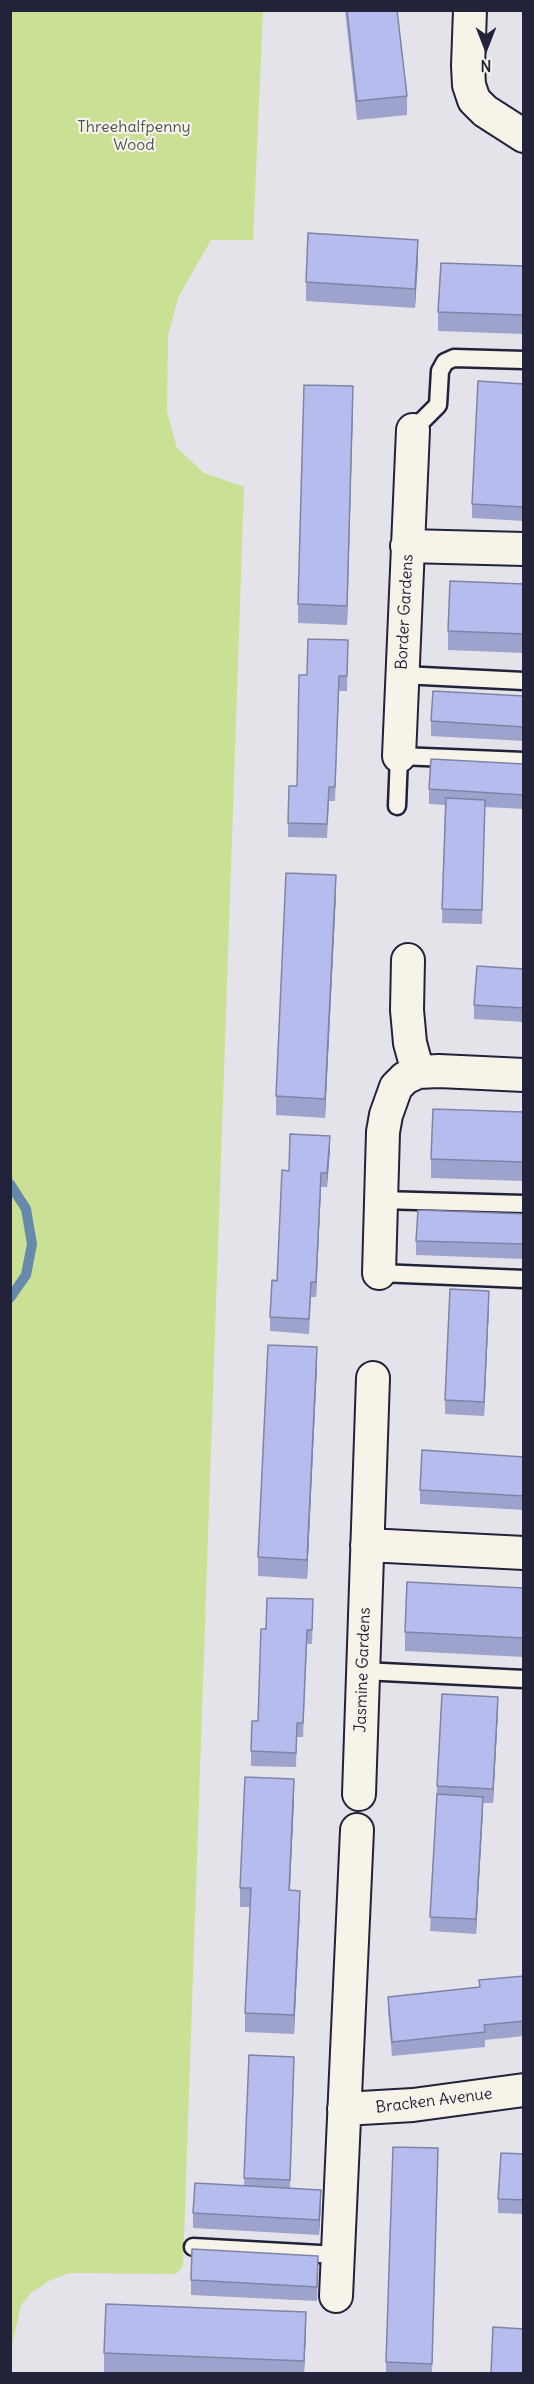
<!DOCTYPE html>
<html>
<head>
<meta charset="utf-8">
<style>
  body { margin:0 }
  #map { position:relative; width:534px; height:2384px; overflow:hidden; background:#e4e3ea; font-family:Delius,sans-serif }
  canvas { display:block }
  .frame { position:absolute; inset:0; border:12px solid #22223b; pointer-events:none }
  .north { position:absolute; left:456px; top:18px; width:60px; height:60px; -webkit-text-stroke:4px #f7f3e8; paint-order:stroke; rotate:180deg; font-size:16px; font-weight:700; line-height:24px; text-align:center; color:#22223b }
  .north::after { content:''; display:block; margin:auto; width:21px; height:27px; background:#22223b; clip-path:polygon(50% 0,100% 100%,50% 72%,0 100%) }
</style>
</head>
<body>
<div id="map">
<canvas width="534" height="2384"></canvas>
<div class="frame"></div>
<div class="north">N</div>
</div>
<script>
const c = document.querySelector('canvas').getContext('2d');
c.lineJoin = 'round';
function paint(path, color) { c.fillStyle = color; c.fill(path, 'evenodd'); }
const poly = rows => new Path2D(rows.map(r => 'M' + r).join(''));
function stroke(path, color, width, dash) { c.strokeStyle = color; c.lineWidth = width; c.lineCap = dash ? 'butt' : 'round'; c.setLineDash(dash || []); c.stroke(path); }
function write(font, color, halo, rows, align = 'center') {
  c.font = font + ' Delius,sans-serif'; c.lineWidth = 4.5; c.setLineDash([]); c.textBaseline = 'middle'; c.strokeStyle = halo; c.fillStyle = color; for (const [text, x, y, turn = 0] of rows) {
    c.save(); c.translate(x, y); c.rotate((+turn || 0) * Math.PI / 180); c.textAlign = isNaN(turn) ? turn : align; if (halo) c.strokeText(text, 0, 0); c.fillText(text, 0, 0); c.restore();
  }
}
paint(poly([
  [11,10,263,11,253,240,211,240,178,298,168,336,167,412,177,448,204,473,244,487,183,2266,176,2274,69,2273,49,2281,32,2292,21,2305,11,2350]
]), '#c9e095');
stroke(poly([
  [10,1184,26,1209,32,1244,26,1275,10,1298]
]), '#678aaa', 10);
const service = poly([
  [413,430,438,405,440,371,445,362,454,358,524,360],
  [402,675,524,681],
  [397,806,399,756,524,761],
  [381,1200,524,1204],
  [379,1273,524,1279],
  [363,1671,524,1679],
  [193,2247,338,2255]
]);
const minor = poly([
  [470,10,468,66,469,85,474,100,485,111,524,136],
  [407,546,524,549],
  [399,756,413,430],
  [418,1072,439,1071,524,1075],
  [379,1273,383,1132,386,1115,396,1087,405,1078,418,1072,410,1043,407,1010,408,960],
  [367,1545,524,1553],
  [359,1794,373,1378],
  [344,2109,413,2105,524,2090],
  [336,2296,357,1830]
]);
stroke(service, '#22223b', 21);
stroke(minor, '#22223b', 36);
stroke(service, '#f7f3e8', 16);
stroke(minor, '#f7f3e8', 32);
paint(poly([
  [345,10,397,10,407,96,407,115,357,120],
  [418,259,415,308,306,301,306,282],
  [524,266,524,334,438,331,438,312],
  [524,384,524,521,472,518,472,504],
  [353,405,347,625,298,623,298,604],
  [524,584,524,653,448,650,448,631],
  [348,640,347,691,339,691,335,801,329,801,327,838,288,837,288,823,297,786,307,675],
  [524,696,524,741,431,736,431,721],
  [524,764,524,809,485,807,482,924,442,923,445,805,429,804,429,789],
  [336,894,325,1118,276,1115,276,1096],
  [524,969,524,1022,474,1019,474,1005],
  [524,1112,524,1181,431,1178,431,1159],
  [330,1150,327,1187,321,1187,316,1297,311,1297,309,1334,270,1331,270,1317,277,1281,289,1171],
  [524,1214,524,1259,416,1255,416,1241],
  [489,1305,484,1416,445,1414,445,1400],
  [317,1366,307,1579,258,1576,258,1557],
  [524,1457,524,1510,420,1504,420,1490],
  [524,1588,524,1657,405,1651,405,1632],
  [313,1614,312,1644,307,1644,303,1737,297,1737,296,1767,251,1766,251,1751,258,1721,266,1629],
  [498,1711,493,1803,483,1803,476,1934,430,1931,437,1786],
  [294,1798,290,1890,300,1910,294,2034,245,2032,245,2013,251,1907,240,1907,240,1888],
  [524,1976,524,2036,485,2040,485,2047,392,2056,388,2011,388,1997,479,1987,479,1980],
  [249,2055,294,2071,290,2188,321,2204,319,2235,193,2228,193,2213,244,2186],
  [524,2154,524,2214,498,2213,498,2199],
  [438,2163,432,2373,386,2373,386,2362],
  [318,2270,317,2301,191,2295,191,2280],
  [306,2331,304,2373,136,2373,104,2372,104,2353]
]), '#9da3cd');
paint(poly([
  [418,240,418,259,415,308,415,289],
  [353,386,353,405,347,625,347,606],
  [336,875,336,894,325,1118,325,1099],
  [330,1136,330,1150,327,1187,327,1173],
  [321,1173,321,1187,316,1297,316,1282],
  [489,1291,489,1305,484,1416,484,1402],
  [317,1347,317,1366,307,1579,307,1560],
  [498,1697,498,1711,493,1803,493,1789],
  [294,1779,294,1798,289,1909,289,1890],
  [483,1797,483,1811,476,1934,476,1919],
  [300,1891,300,1910,294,2034,294,2015],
  [321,2190,321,2204,319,2235,319,2220],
  [306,2312,306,2331,304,2373,304,2361]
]), '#7f84a7');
const building = poly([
  [347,10,397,10,407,96,357,101,347,10],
  [308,233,418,240,415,289,306,282,308,233],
  [441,263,524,266,524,315,438,312,441,263],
  [478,381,524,384,524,507,472,504,478,381],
  [304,385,353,386,347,606,298,604,304,385],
  [450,581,524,584,524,634,448,631,450,581],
  [308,639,348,640,347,676,339,676,335,787,329,787,327,824,288,823,289,786,297,786,299,675,307,675,308,639],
  [433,691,524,696,524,727,431,721,433,691],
  [431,759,524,764,524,795,429,789,431,759],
  [446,798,485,800,482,910,442,909,446,798],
  [286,873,336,875,325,1099,276,1096,286,873],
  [477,966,524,969,524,1008,474,1005,477,966],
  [433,1109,524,1112,524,1162,431,1159,433,1109],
  [290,1134,330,1136,327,1173,321,1173,316,1282,311,1282,309,1319,270,1317,272,1280,277,1281,282,1170,289,1171,290,1134],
  [418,1210,524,1214,524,1244,416,1241,418,1210],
  [450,1289,489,1291,484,1402,445,1400,450,1289],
  [268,1345,317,1347,307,1560,258,1557,268,1345],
  [422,1450,524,1457,524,1496,420,1490,422,1450],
  [407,1582,524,1588,524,1638,405,1632,407,1582],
  [267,1598,313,1599,312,1630,307,1630,303,1723,297,1723,296,1753,251,1751,252,1721,258,1721,261,1629,266,1629,267,1598],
  [442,1694,498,1697,493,1789,437,1786,442,1694],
  [245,1777,294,1779,289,1890,300,1891,294,2015,245,2013,251,1888,240,1888,245,1777],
  [437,1794,483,1797,476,1919,430,1917,437,1794],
  [524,1976,524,2021,484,2025,485,2032,392,2042,388,1997,480,1987,479,1980,524,1976],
  [249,2055,294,2057,290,2180,244,2178,249,2055],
  [393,2147,438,2148,432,2364,386,2362,393,2147],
  [501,2153,524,2154,524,2200,498,2199,501,2153],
  [195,2183,321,2190,319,2220,193,2213,195,2183],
  [192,2249,318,2256,317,2287,191,2280,192,2249],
  [106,2304,306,2312,304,2361,104,2353,106,2304],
  [493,2327,524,2329,524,2373,491,2373,493,2327]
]);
paint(building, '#b6bdee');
stroke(building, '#7f84a7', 1.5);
write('16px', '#4c5252', '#f7f3e8', [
  ["Threehalfpenny",134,127],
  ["Wood",134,145]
]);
write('16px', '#22223b', '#f7f3e8', [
  ["Border Gardens",405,612,-87],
  ["Jasmine Gardens",363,1670,-88],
  ["Bracken Avenue",434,2101,-7]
]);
</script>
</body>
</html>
